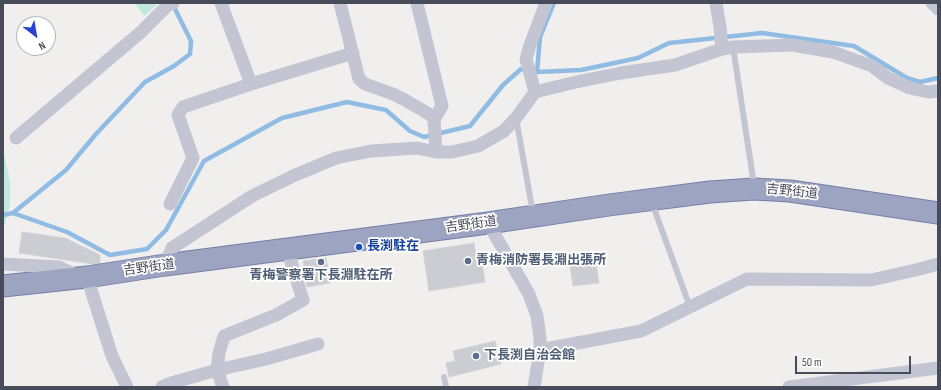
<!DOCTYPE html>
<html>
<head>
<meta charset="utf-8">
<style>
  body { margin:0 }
  #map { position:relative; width:941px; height:390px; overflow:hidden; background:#f0efee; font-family:"Sofia Sans Condensed",sans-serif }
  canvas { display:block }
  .frame { position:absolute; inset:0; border:4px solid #484c5a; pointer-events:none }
  .north { position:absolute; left:16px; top:16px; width:40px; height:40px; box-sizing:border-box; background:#fff; border:1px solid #b6b7bd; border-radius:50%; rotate:149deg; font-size:11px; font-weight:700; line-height:16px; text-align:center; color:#484c5a }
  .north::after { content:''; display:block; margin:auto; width:14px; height:18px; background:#2843d1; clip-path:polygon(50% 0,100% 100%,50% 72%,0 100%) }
  .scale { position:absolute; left:795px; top:356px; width:116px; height:18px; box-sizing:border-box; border:2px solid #484c5a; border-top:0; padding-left:5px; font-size:12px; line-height:14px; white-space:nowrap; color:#484c5a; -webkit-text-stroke:3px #fff; paint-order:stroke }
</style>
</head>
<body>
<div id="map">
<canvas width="941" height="390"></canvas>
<div class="frame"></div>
<div class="north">N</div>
<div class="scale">50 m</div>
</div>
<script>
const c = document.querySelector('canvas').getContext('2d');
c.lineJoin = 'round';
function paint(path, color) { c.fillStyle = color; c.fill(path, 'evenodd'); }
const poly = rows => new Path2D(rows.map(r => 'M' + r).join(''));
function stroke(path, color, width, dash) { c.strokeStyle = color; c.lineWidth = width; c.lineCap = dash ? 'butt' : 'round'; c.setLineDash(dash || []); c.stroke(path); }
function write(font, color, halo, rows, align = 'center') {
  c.font = font + ' "Sofia Sans Condensed","Noto Sans JP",sans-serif'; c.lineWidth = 3.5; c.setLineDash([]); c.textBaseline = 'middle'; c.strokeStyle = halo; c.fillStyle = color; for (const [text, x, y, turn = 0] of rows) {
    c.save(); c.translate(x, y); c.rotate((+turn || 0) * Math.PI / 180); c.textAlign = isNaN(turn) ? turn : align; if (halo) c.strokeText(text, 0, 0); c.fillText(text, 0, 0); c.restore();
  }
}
paint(poly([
  [135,3,159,3,144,16],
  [3,153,5,157,10,184,10,204,5,224,3,225]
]), '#c0ebdc');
stroke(poly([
  [537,72,540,37,554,3],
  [13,213,67,232,110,255,147,249,166,230,204,161,282,118,347,102,386,110,410,131,424,137,470,126,503,85,521,69,537,72,581,70,638,58,669,43,762,33,854,46,907,78,920,82,938,78],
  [3,215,13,213,66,170,96,134,145,82,174,66,190,54,191,41,173,5]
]), '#90bce4', 4.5);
const building = poly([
  [22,232,65,238,100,255,100,265,19,253,22,232],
  [474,243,477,265,482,264,485,282,429,291,423,251,474,243],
  [595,256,599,283,573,286,569,259,595,256],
  [326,258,330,283,307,287,303,261,326,258],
  [495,341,501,364,449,377,446,363,455,361,453,351,495,341]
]);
paint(building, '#ccccd3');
stroke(building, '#d2d3d9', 1);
const trunk = poly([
  [3,286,87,277,165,265,488,223,609,205,710,192,754,189,790,191,938,213]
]);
stroke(trunk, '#757ea5', 23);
stroke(poly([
  [733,47,754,185],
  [516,118,533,213],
  [652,203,690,307],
  [444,377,446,387]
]), '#c3c6d2', 6);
stroke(poly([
  [221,3,251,84],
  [340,3,359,79,365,84,393,94,405,100,429,114,434,119,436,152],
  [417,3,442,106,434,119],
  [716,3,720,27,722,49],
  [932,3,938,9],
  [535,92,576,82,621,73,675,65,722,49,733,47,792,45,833,52,872,66,888,78,910,88,928,92,938,91],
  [16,138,141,32,167,6,173,3],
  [170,204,193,158,178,115,183,107,251,84,353,53],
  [488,223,529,294,537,316,540,338,540,350,534,387],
  [3,264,59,267,78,276],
  [165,265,172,248,252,196,293,176,336,158,371,151,417,148,436,152,452,152,478,146,504,131,516,118,535,92,526,59,530,45,546,3],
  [87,277,112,356,127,387],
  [540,350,641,331,747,279,871,280,920,269,938,264],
  [162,387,171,383,217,370,266,359,318,344],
  [223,387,217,370,219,353,224,336,276,315,303,300,287,249],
  [789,387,938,368]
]), '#c3c6d2', 13);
stroke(trunk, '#9da4c2', 21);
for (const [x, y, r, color] of [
  [359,247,4,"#1a4fb4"],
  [468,261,4,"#5c6f8a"],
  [321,262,4,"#5c6f8a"],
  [476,356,4,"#5c6f8a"]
]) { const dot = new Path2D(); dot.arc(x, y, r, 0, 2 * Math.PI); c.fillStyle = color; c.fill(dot); stroke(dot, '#fff', 1.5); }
write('13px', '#484c5a', '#fff', [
  ["吉野街道",792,192,6],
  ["吉野街道",471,225,-8],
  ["吉野街道",149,268,-8]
]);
write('bold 13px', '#164399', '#fff', [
  ["長渕駐在",367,247]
], 'left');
write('bold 13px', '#4e5e75', '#fff', [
  ["青梅消防署長淵出張所",476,261],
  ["青梅警察署下長淵駐在所",321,276,"center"],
  ["下長渕自治会館",484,356]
], 'left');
</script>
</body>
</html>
